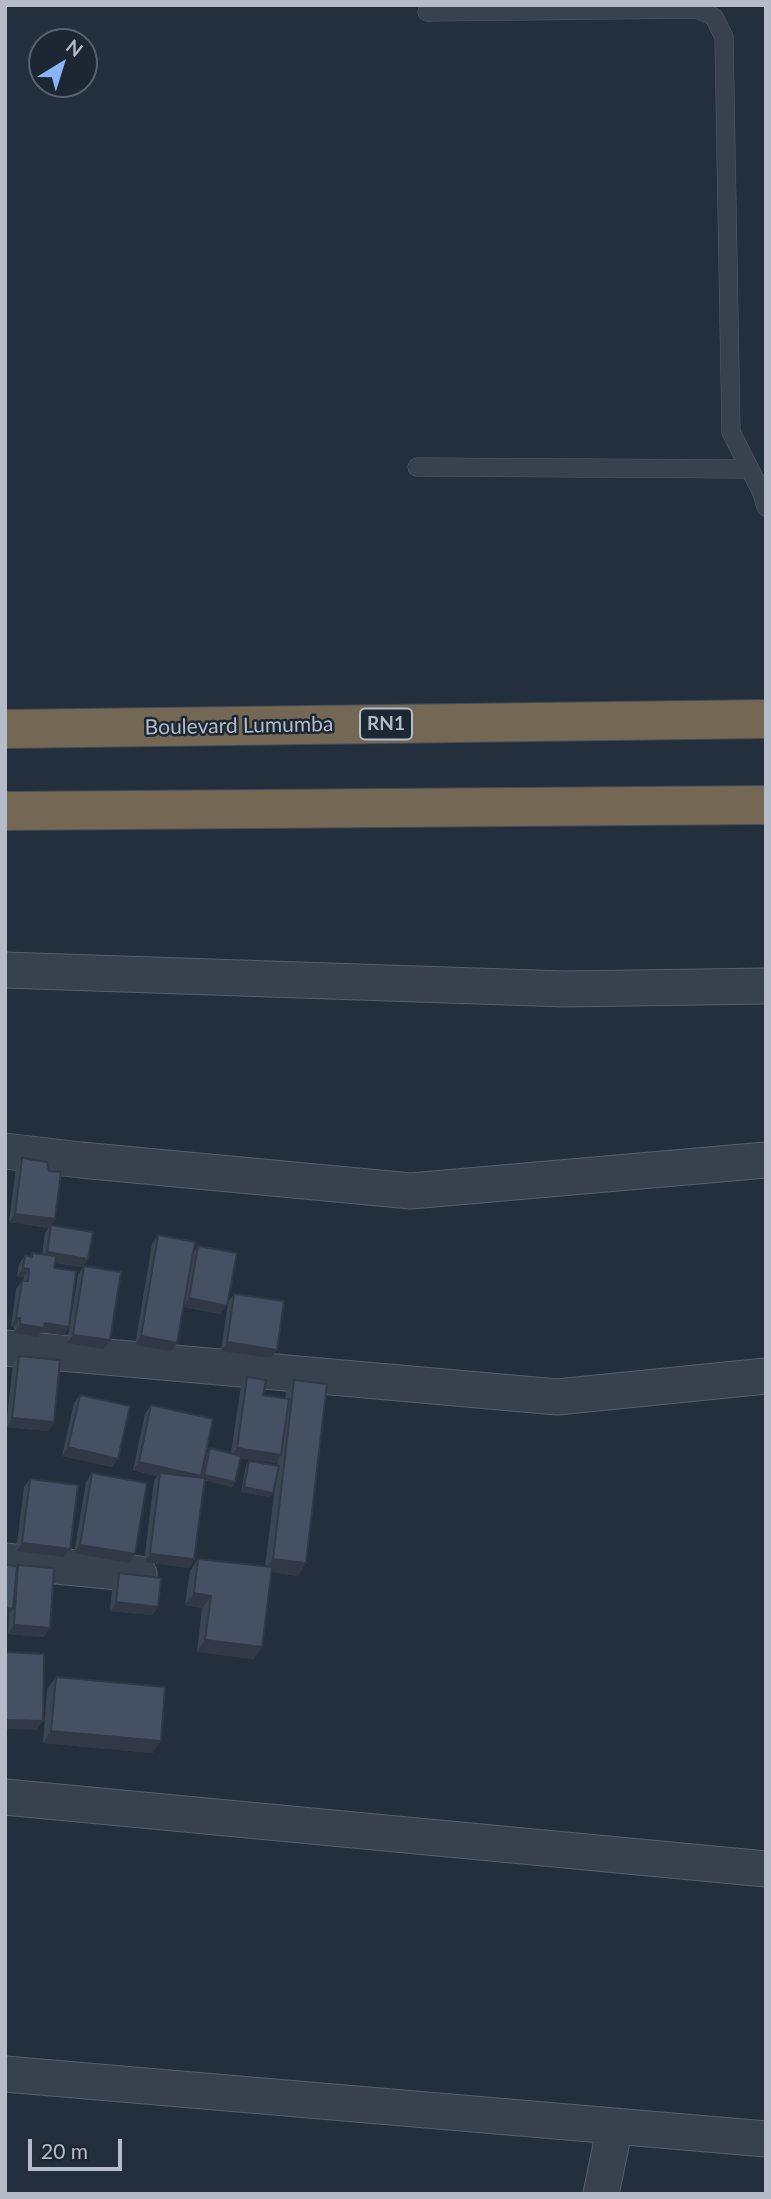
<!DOCTYPE html>
<html>
<head>
<meta charset="utf-8">
<style>
  body { margin:0 }
  #map { position:relative; width:771px; height:2199px; overflow:hidden; background:#242f3e; font-family:Lato,sans-serif }
  canvas { display:block }
  .frame { position:absolute; inset:0; border:7px solid #b4bcc9; pointer-events:none }
  .north { position:absolute; left:28px; top:28px; width:70px; height:70px; box-sizing:border-box; background:#1d2633; border:2px solid #59626f; border-radius:50%; rotate:38deg; font-size:19px; font-weight:700; line-height:28px; text-align:center; color:#b4bcc9 }
  .north::after { content:''; display:block; margin:auto; width:24px; height:32px; background:#8ab4f8; clip-path:polygon(50% 0,100% 100%,50% 72%,0 100%) }
  .scale { position:absolute; left:28px; top:2139px; width:94px; height:32px; box-sizing:border-box; border:4px solid #b4bcc9; border-top:0; padding-left:9px; font-size:21px; line-height:24px; white-space:nowrap; color:#b4bcc9; -webkit-text-stroke:5px #1d2633; paint-order:stroke }
</style>
</head>
<body>
<div id="map">
<canvas width="771" height="2199"></canvas>
<div class="frame"></div>
<div class="north">N</div>
<div class="scale">20 m</div>
</div>
<script>
const c = document.querySelector('canvas').getContext('2d');
c.lineJoin = 'round';
const poly = rows => new Path2D(rows.map(r => 'M' + r).join(''));
function stroke(path, color, width, dash) { c.strokeStyle = color; c.lineWidth = width; c.lineCap = dash ? 'butt' : 'round'; c.setLineDash(dash || []); c.stroke(path); }
function paint(path, color) { c.fillStyle = color; c.fill(path, 'evenodd'); }
function write(font, color, halo, rows, align = 'center') {
  c.font = font + ' Lato,sans-serif'; c.lineWidth = 5; c.setLineDash([]); c.textBaseline = 'middle'; c.strokeStyle = halo; c.fillStyle = color; for (const [text, x, y, turn = 0] of rows) {
    c.save(); c.translate(x, y); c.rotate((+turn || 0) * Math.PI / 180); c.textAlign = isNaN(turn) ? turn : align; if (halo) c.strokeText(text, 0, 0); c.fillText(text, 0, 0); c.restore();
  }
}
const lane = poly([
  [427,12,697,9,714,17,724,37,731,432,762,493,766,507],
  [417,467,750,469]
]);
const street = poly([
  [5,970,565,989,766,986],
  [5,1151,81,1160,411,1191,766,1160],
  [5,1348,557,1397,766,1376],
  [5,1561,139,1574],
  [5,1797,766,1869],
  [5,2074,766,2139],
  [601,2194,615,2126]
]);
const highway = poly([
  [5,729,766,719],
  [5,811,766,805]
]);
stroke(lane, '#565f6c', 19);
stroke(street, '#565f6c', 37);
stroke(highway, '#434c59', 40);
stroke(lane, '#38414e', 18);
stroke(street, '#38414e', 35);
stroke(highway, '#746855', 38);
paint(poly([
  [22,1158,55,1219,49,1228,9,1222,16,1167],
  [51,1225,88,1259,82,1267,55,1263,54,1268,69,1327,63,1335,41,1332,38,1337,14,1333,14,1327,11,1327,16,1289,22,1281,23,1281,24,1277,17,1277,19,1264,25,1255,30,1256,32,1253,42,1254,45,1233],
  [158,1235,193,1254,198,1246,221,1314,183,1307,171,1351,135,1345,152,1244],
  [84,1266,110,1340,104,1349,67,1343,78,1275],
  [234,1294,271,1358,221,1351,228,1302],
  [19,1356,54,1422,48,1431,6,1427,13,1364],
  [247,1377,263,1395,285,1398,286,1392,294,1380,298,1576,271,1572,254,1659,197,1652,202,1608,185,1605,190,1571,198,1559,265,1567,275,1485,273,1493,270,1497,241,1492,246,1465,249,1461,277,1466,278,1460,275,1463,240,1458,235,1482,232,1487,204,1480,194,1559,189,1568,144,1562,154,1481,157,1476,133,1470,145,1414,151,1405,200,1478,201,1478,207,1453,210,1448,231,1453,241,1386],
  [80,1395,112,1467,62,1456,74,1403],
  [92,1473,135,1554,129,1563,74,1553,86,1482],
  [30,1479,64,1557,16,1551,24,1487],
  [5,1565,17,1566,44,1637,8,1634,9,1614,5,1619],
  [119,1573,158,1607,152,1615,110,1611,113,1581],
  [56,1677,161,1741,152,1753,43,1743,47,1689]
]), '#3b4654');
paint(poly([
  [15,1214,55,1219,49,1228,9,1222],
  [47,1252,88,1259,82,1267,41,1260],
  [23,1268,29,1269,24,1277,17,1277],
  [189,1298,227,1306,221,1314,183,1307],
  [16,1318,20,1318,14,1327,11,1327],
  [45,1323,69,1327,63,1335,41,1332,38,1337,14,1333,20,1324],
  [73,1335,110,1340,104,1349,67,1343],
  [141,1336,177,1343,171,1351,135,1345],
  [227,1342,277,1350,271,1358,221,1351],
  [12,1418,54,1422,48,1431,6,1427],
  [68,1447,118,1459,112,1467,62,1456],
  [237,1448,281,1455,275,1463,231,1457],
  [139,1462,201,1476,195,1484,160,1473,157,1476,133,1470],
  [204,1475,235,1482,232,1487,201,1479],
  [244,1487,273,1493,270,1497,241,1492],
  [22,1543,70,1549,64,1557,16,1551],
  [80,1545,135,1554,129,1563,74,1553],
  [150,1554,194,1559,189,1568,144,1562],
  [273,1559,306,1563,298,1576,265,1571],
  [194,1593,211,1596,202,1608,185,1605],
  [116,1602,158,1607,152,1615,110,1611],
  [5,1608,13,1609,5,1619],
  [14,1625,50,1628,44,1637,8,1634],
  [205,1640,262,1647,254,1659,197,1652],
  [5,1720,43,1721,37,1730,5,1729],
  [51,1731,161,1741,152,1753,43,1743]
]), '#303945');
const building = poly([
  [22,1158,47,1162,49,1171,61,1172,55,1219,15,1214,22,1158],
  [51,1225,93,1232,88,1259,47,1252,51,1225],
  [158,1235,195,1242,177,1343,141,1336,158,1235],
  [198,1246,237,1253,227,1306,189,1298,198,1246],
  [32,1253,56,1256,54,1268,76,1271,69,1327,45,1323,44,1328,20,1324,20,1318,16,1318,22,1281,28,1281,29,1269,23,1268,25,1255,32,1257,32,1253],
  [84,1266,121,1272,110,1340,73,1335,84,1266],
  [234,1294,284,1301,277,1350,227,1342,234,1294],
  [19,1356,60,1360,54,1422,12,1418,19,1356],
  [247,1377,266,1380,263,1395,289,1399,281,1455,237,1448,247,1377],
  [294,1380,327,1384,306,1563,273,1559,294,1380],
  [80,1395,130,1406,118,1459,68,1447,80,1395],
  [151,1405,213,1419,201,1476,139,1462,151,1405],
  [210,1448,241,1456,235,1482,204,1475,210,1448],
  [249,1461,279,1466,273,1493,244,1487,249,1461],
  [92,1473,147,1483,135,1554,80,1545,92,1473],
  [160,1473,205,1478,194,1559,150,1554,160,1473],
  [30,1479,78,1485,70,1549,22,1543,30,1479],
  [198,1559,272,1567,262,1647,205,1640,211,1596,194,1593,198,1559],
  [5,1565,17,1566,13,1609,5,1608,5,1565],
  [18,1565,54,1568,50,1628,14,1625,18,1565],
  [119,1573,161,1578,158,1607,116,1602,119,1573],
  [5,1652,44,1654,43,1721,5,1720,5,1652],
  [56,1677,165,1687,161,1741,51,1731,56,1677]
]);
paint(building, '#455162');
stroke(building, '#303945', 2);
for (const [x, y, w] of [
  [386,724,52]
]) { const box = new Path2D(); box.roundRect(x - w / 2, y - 15.5, w, 31, 5); c.fillStyle = '#1d2633'; c.fill(box); stroke(box, '#b4bcc9', 2); }
write('bold 19px', '#b4bcc9', null, [
  ["RN1",386,724]
]);
write('21px', '#b4bcc9', '#1d2633', [
  ["Boulevard Lumumba",239,726,-1]
]);
</script>
</body>
</html>
